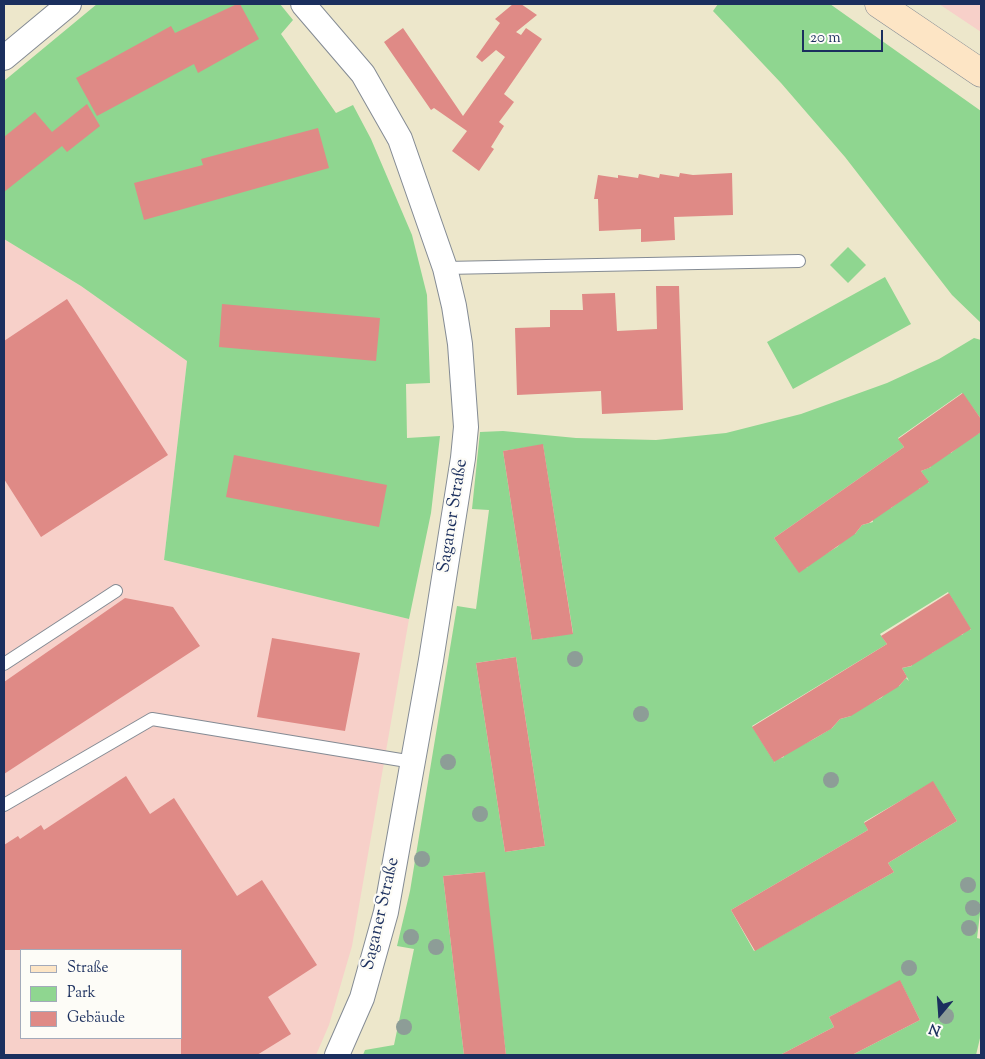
<!DOCTYPE html>
<html>
<head>
<meta charset="utf-8">
<style>
  body { margin:0 }
  #map { position:relative; width:985px; height:1059px; overflow:hidden; background:#ede7cb; font-family:"Sorts Mill Goudy",serif }
  canvas { display:block }
  .frame { position:absolute; inset:0; border:5px solid #1b2f5e; pointer-events:none }
  .legend { position:absolute; left:20px; top:949px; width:162px; height:90px; box-sizing:border-box; background:#fdfcf7; border:1px solid #a3aaba; margin:0; padding:6px 9px; list-style:none; font-size:15px; color:#1b2f5e }
  .legend li { display:flex; align-items:center; gap:10px; height:25px }
  .legend b { width:25px; border:1px solid #a3aaba }
  .north { position:absolute; left:915px; top:989px; width:50px; height:50px; -webkit-text-stroke:4px #fdfcf7; paint-order:stroke; rotate:198deg; font-size:14px; font-weight:700; line-height:20px; text-align:center; color:#1b2f5e }
  .north::after { content:''; display:block; margin:auto; width:18px; height:22px; background:#1b2f5e; clip-path:polygon(50% 0,100% 100%,50% 72%,0 100%) }
  .scale { position:absolute; left:802px; top:30px; width:81px; height:22px; box-sizing:border-box; border:2px solid #1b2f5e; border-top:0; padding-left:6px; font-size:15px; line-height:18px; white-space:nowrap; color:#1b2f5e; -webkit-text-stroke:4px #fdfcf7; paint-order:stroke }
</style>
</head>
<body>
<div id="map">
<canvas width="985" height="1059"></canvas>
<div class="frame"></div>
<ul class="legend">
<li><b style="height:6px;background:#fde5c5"></b>Straße</li>
<li><b style="height:14px;background:#8fd690"></b>Park</li>
<li><b style="height:14px;background:#df8a86"></b>Gebäude</li>
</ul>
<div class="north">N</div>
<div class="scale">20 m</div>
</div>
<script>
const c = document.querySelector('canvas').getContext('2d');
c.lineJoin = 'round';
function paint(path, color) { c.fillStyle = color; c.fill(path, 'evenodd'); }
const poly = rows => new Path2D(rows.map(r => 'M' + r).join(''));
function stroke(path, color, width, dash) { c.strokeStyle = color; c.lineWidth = width; c.lineCap = dash ? 'butt' : 'round'; c.setLineDash(dash || []); c.stroke(path); }
function write(font, color, halo, rows, align = 'center') {
  c.font = font + ' "Sorts Mill Goudy",serif'; c.lineWidth = 4.5; c.setLineDash([]); c.textBaseline = 'middle'; c.strokeStyle = halo; c.fillStyle = color; for (const [text, x, y, turn = 0] of rows) {
    c.save(); c.translate(x, y); c.rotate((+turn || 0) * Math.PI / 180); c.textAlign = isNaN(turn) ? turn : align; if (halo) c.strokeText(text, 0, 0); c.fillText(text, 0, 0); c.restore();
  }
}
paint(poly([
  [939,4,981,4,981,32],
  [4,239,81,286,187,361,164,560,409,619,352,946,329,1025,316,1055,4,1055],
  [21,950,181,950,181,1038,21,1038]
]), '#f7d0c9');
paint(poly([
  [97,4,280,4,293,20,281,34,336,113,353,105,371,139,412,235,427,295,430,383,406,384,407,438,440,436,431,513,409,619,164,560,187,361,81,286,4,239,4,81],
  [718,4,830,4,981,111,981,323,952,295,845,157,781,83,713,11],
  [848,247,866,265,848,283,830,265],
  [885,277,911,324,793,389,767,342],
  [974,338,981,340,981,419,962,393,898,438,904,447,774,538,800,573,798,570,808,567,808,564,837,547,852,532,855,534,862,525,873,522,872,518,890,506,891,508,917,487,919,489,926,481,929,483,921,471,931,467,931,464,948,452,951,453,976,432,978,434,981,430,981,906,977,938,981,939,981,1034,976,1055,852,1055,920,1020,900,981,829,1017,834,1027,780,1055,506,1055,484,872,443,876,464,1055,363,1055,365,1050,394,1045,414,949,397,946,410,891,457,606,476,609,489,510,472,509,480,432,503,431,576,438,656,440,726,433,801,414,887,383,939,359],
  [543,445,573,633,532,640,503,451],
  [948,592,971,630,968,628,962,635,959,634,932,653,931,651,912,662,912,666,902,668,909,681,906,678,899,686,896,684,881,698,851,713,851,716,840,719,832,728,814,739,783,754,784,757,774,760,775,763,752,726,887,644,880,634],
  [516,657,545,846,505,852,476,663],
  [933,782,957,821,888,863,894,872,754,951,731,910,868,830,864,822]
]), '#8fd690');
paint(poly([
  [237,4,240,4,259,39,198,73,194,64,97,116,76,78,171,26,175,33],
  [513,4,521,4,537,15,516,32,521,35,526,28,542,39,504,94,514,102,499,122,504,126,491,147,494,149,479,171,452,151,467,131,434,108,431,110,384,42,403,28,463,116,505,57,496,50,482,62,476,57,500,23,495,19],
  [87,104,100,126,67,152,62,146,4,192,4,137,35,112,52,132],
  [318,128,329,168,144,220,134,183,203,165,201,159],
  [680,173,693,175,732,173,733,215,674,217,675,240,641,242,641,229,599,231,598,199,594,199,598,175,618,178,618,175,638,178,639,174,659,178,660,174,679,177],
  [656,286,679,286,683,410,602,414,601,391,517,395,515,328,550,327,550,310,583,310,582,294,615,293,617,331,657,329],
  [67,299,168,455,41,537,4,479,4,341],
  [222,304,380,318,376,361,219,347],
  [963,393,981,419,981,432,929,468,921,471,929,482,869,523,862,525,855,534,799,573,774,538,904,447,898,439],
  [543,444,573,634,532,640,503,451],
  [234,455,387,485,379,527,226,497],
  [949,593,971,629,911,666,902,668,907,677,898,687,851,716,840,719,831,729,774,762,752,727,887,644,881,636],
  [125,598,173,607,200,646,4,774,4,682],
  [272,638,360,653,345,731,257,717],
  [516,657,545,846,505,852,476,663],
  [126,776,150,814,174,798,237,896,262,880,317,965,268,997,291,1034,257,1055,181,1055,181,950,4,950,4,845,18,836,20,839,41,825,44,830],
  [933,781,957,821,888,863,894,872,755,951,731,910,868,830,864,823],
  [485,872,500,999,506,1055,464,1055,458,1004,443,876],
  [900,980,920,1020,852,1055,780,1055,834,1027,829,1017]
]), '#df8a86');
const lane = poly([
  [445,268,799,261],
  [4,664,116,591],
  [4,805,152,719,413,762]
]);
const street = poly([
  [303,4,363,74,400,139,445,268,454,306,460,344,466,427,463,458,431,660,386,912,362,998,337,1055],
  [4,58,69,4]
]);
const secondary = poly([
  [879,4,981,73]
]);
stroke(lane, '#848b94', 14);
stroke(street, '#848b94', 26);
stroke(secondary, '#848b94', 29);
stroke(lane, '#fff', 12);
stroke(street, '#fff', 24);
stroke(secondary, '#fde5c5', 28);
c.fillStyle = '#8d9d97';
for (const [x, y] of [
  [575,659],
  [641,714],
  [448,762],
  [831,780],
  [480,814],
  [422,859],
  [968,885],
  [973,908],
  [969,928],
  [411,937],
  [436,947],
  [909,968],
  [946,1016],
  [404,1027]
]) { c.beginPath(); c.arc(x, y, 8, 0, 2 * Math.PI); c.fill(); }
write('18px', '#1b2f5e', '#fdfcf7', [
  ["Saganer Straße",454,516,-81],
  ["Saganer Straße",382,914,-77]
]);
</script>
</body>
</html>
